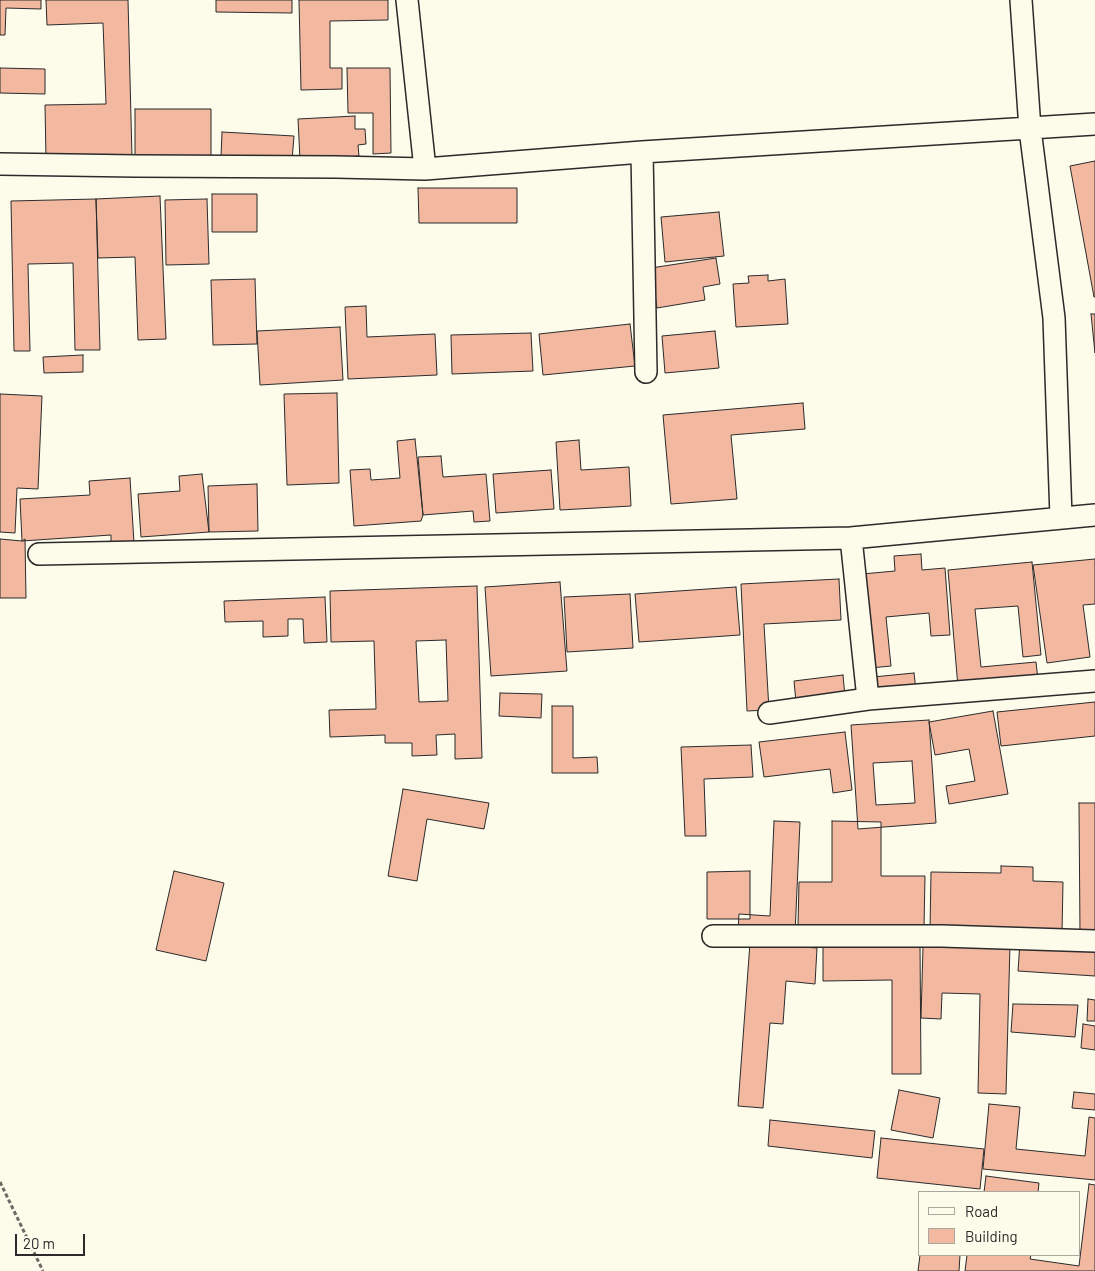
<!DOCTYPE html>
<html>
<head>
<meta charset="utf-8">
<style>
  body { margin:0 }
  #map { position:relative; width:1095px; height:1271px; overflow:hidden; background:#fdfbea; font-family:Barlow,sans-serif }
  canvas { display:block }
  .legend { position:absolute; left:918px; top:1191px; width:162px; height:65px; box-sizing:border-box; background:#fdfbea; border:1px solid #a9a89e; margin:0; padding:6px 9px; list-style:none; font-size:15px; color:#2b2b2b }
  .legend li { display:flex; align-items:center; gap:10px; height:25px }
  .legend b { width:25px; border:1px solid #a9a89e }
  .scale { position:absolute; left:15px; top:1234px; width:70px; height:22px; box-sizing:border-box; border:2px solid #2b2b2b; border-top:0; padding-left:6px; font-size:15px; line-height:18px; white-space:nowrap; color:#2b2b2b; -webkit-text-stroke:4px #fdfbea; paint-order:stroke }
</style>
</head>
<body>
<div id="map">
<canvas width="1095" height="1271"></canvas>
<ul class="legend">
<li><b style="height:6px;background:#fdfbea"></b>Road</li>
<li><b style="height:14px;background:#f2b8a0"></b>Building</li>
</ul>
<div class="scale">20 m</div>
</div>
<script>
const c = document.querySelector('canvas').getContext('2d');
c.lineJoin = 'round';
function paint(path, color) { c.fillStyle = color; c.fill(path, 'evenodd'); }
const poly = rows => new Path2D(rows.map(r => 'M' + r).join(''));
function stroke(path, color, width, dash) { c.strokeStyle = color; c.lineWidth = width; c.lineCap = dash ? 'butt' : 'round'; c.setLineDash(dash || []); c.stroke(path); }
const building = poly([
  [0,0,41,0,41,9,6,8,5,35,0,35,0,0],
  [46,0,128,0,132,157,46,159,45,105,106,104,103,23,47,25,46,0],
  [216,0,292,0,292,13,216,12,216,0],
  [299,0,388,0,388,20,330,21,330,68,342,68,342,89,301,90,299,0],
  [0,68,45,69,45,94,0,93,0,68],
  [347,68,390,68,391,153,373,154,373,113,348,113,347,68],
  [135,109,211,109,211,160,135,159,135,109],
  [355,116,355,129,365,129,366,144,358,145,359,156,300,160,298,119,355,116],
  [222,132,294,136,292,161,221,157,222,132],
  [1095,161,1095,297,1094,297,1070,166,1095,161],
  [418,188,517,188,517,223,419,223,418,188],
  [212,194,257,194,257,232,212,232,212,194],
  [160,196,166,339,138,340,135,257,98,258,96,199,160,196],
  [96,199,100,350,75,350,73,263,28,264,30,351,14,351,11,201,96,199],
  [207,199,209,264,166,265,165,200,207,199],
  [719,212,724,256,665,262,661,217,719,212],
  [716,258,720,284,703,287,705,300,657,308,651,268,716,258],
  [768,275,768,281,785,279,788,324,736,327,733,284,749,283,748,276,768,275],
  [255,279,257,344,213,345,211,280,255,279],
  [366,306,367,337,435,334,437,375,348,379,345,307,366,306],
  [1091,314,1095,314,1095,353,1091,314],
  [630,324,635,366,543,375,539,334,630,324],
  [340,327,343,380,260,385,257,331,340,327],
  [715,331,719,368,665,373,662,336,715,331],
  [531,333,533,371,452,374,451,335,531,333],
  [83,355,83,372,44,373,43,357,83,355],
  [337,393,339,483,287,485,284,394,337,393],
  [0,394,42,396,38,489,17,488,15,533,0,532,0,394],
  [803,403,805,429,731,435,737,499,671,504,663,415,803,403],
  [415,439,423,515,421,521,354,526,350,470,370,469,371,480,400,478,397,441,415,439],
  [579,440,581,470,629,467,631,506,560,510,556,442,579,440],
  [441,456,443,477,486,474,490,521,474,522,473,511,423,515,418,457,441,456],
  [551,470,554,509,496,513,493,474,551,470],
  [202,474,209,532,141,537,138,494,180,491,179,476,202,474],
  [130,478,134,543,111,544,111,535,22,541,20,499,90,495,89,481,130,478],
  [257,484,258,531,209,532,208,486,257,484],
  [0,539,22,541,25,539,26,598,0,598,0,539],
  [921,554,922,570,945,568,950,635,931,636,929,613,886,617,891,666,870,668,862,574,895,571,894,556,921,554],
  [1095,559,1095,604,1083,605,1090,657,1047,663,1033,565,1095,559],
  [1032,562,1041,655,1023,657,1018,606,975,609,981,667,1036,662,1038,680,958,687,948,570,1032,562],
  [839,579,841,620,764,624,769,710,747,711,741,584,839,579],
  [560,582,567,671,491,676,485,587,560,582],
  [477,586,482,758,455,759,455,734,436,735,437,755,412,756,412,743,385,743,385,735,330,737,329,710,376,709,374,641,331,642,330,591,477,586],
  [446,640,448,701,419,702,416,641,446,640],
  [736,587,740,635,639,642,635,594,736,587],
  [630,594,633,648,567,652,564,597,630,594],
  [325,597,327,642,304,643,303,619,288,619,288,636,263,637,263,621,225,622,224,601,325,597],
  [914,673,916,690,875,694,873,677,914,673],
  [843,675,845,697,796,702,794,681,843,675],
  [500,693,542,694,541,718,499,716,500,693],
  [1095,702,1095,736,1001,746,997,712,1095,702],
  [552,706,573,706,573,758,597,757,598,773,552,773,552,706],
  [993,711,1008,794,949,804,946,786,975,781,969,749,935,755,929,722,993,711],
  [929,720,936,823,858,829,851,725,929,720],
  [912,761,915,803,876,805,873,763,912,761],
  [845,732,852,790,833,793,830,769,764,777,759,742,845,732],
  [751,745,753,777,704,779,706,836,685,836,681,747,751,745],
  [403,789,489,803,484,829,427,819,417,881,388,876,403,789],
  [1079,803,1095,803,1095,935,1080,935,1079,803],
  [774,821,800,822,795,934,738,931,739,914,770,916,774,821],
  [832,821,881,822,881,876,925,876,924,927,798,926,799,882,832,882,832,821],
  [1001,866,1033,867,1033,881,1063,882,1062,933,930,931,931,872,1001,873,1001,866],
  [174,871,224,883,206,961,156,950,174,871],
  [750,871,750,919,707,919,707,872,750,871],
  [920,942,921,1074,892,1074,892,980,823,981,823,943,920,942],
  [1020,942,1095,948,1095,976,1018,971,1020,942],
  [750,943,817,948,815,984,786,981,783,1024,770,1023,763,1108,738,1106,750,943],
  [1010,945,1006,1094,978,1093,980,994,942,993,941,1019,921,1018,923,947,1010,945],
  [1088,999,1095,1000,1095,1021,1087,1021,1088,999],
  [1013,1004,1078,1005,1075,1037,1011,1032,1013,1004],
  [1083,1024,1095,1026,1095,1050,1081,1048,1083,1024],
  [899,1090,940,1098,933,1138,891,1130,899,1090],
  [1074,1092,1095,1094,1095,1110,1072,1108,1074,1092],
  [989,1104,1020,1107,1016,1149,1085,1156,1089,1117,1095,1118,1095,1180,983,1169,989,1104],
  [770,1120,875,1131,872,1158,768,1146,770,1120],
  [881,1138,984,1149,980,1189,877,1178,881,1138],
  [986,1176,1039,1183,1038,1192,984,1192,986,1176],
  [1089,1184,1095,1185,1095,1271,965,1271,967,1255,1031,1255,1030,1259,1079,1266,1089,1184],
  [920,1255,960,1255,959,1271,918,1271,920,1255]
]);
paint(building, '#f2b8a0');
stroke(building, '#2b2b2b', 1);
const minor = poly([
  [407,0,425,169],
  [1021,0,1030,129,1054,318,1061,517],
  [642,152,646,372],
  [0,164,136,166,336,167,425,169,642,152,1095,124],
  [851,538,868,699],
  [39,554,851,538,1095,515],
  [769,713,868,699,1095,681],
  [713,936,942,936,1095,941]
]);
stroke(minor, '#2b2b2b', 24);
stroke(poly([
  [0,1182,43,1271]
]), '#6a6964', 3, [4, 2.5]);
stroke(minor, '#fdfbea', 21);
</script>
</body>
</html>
